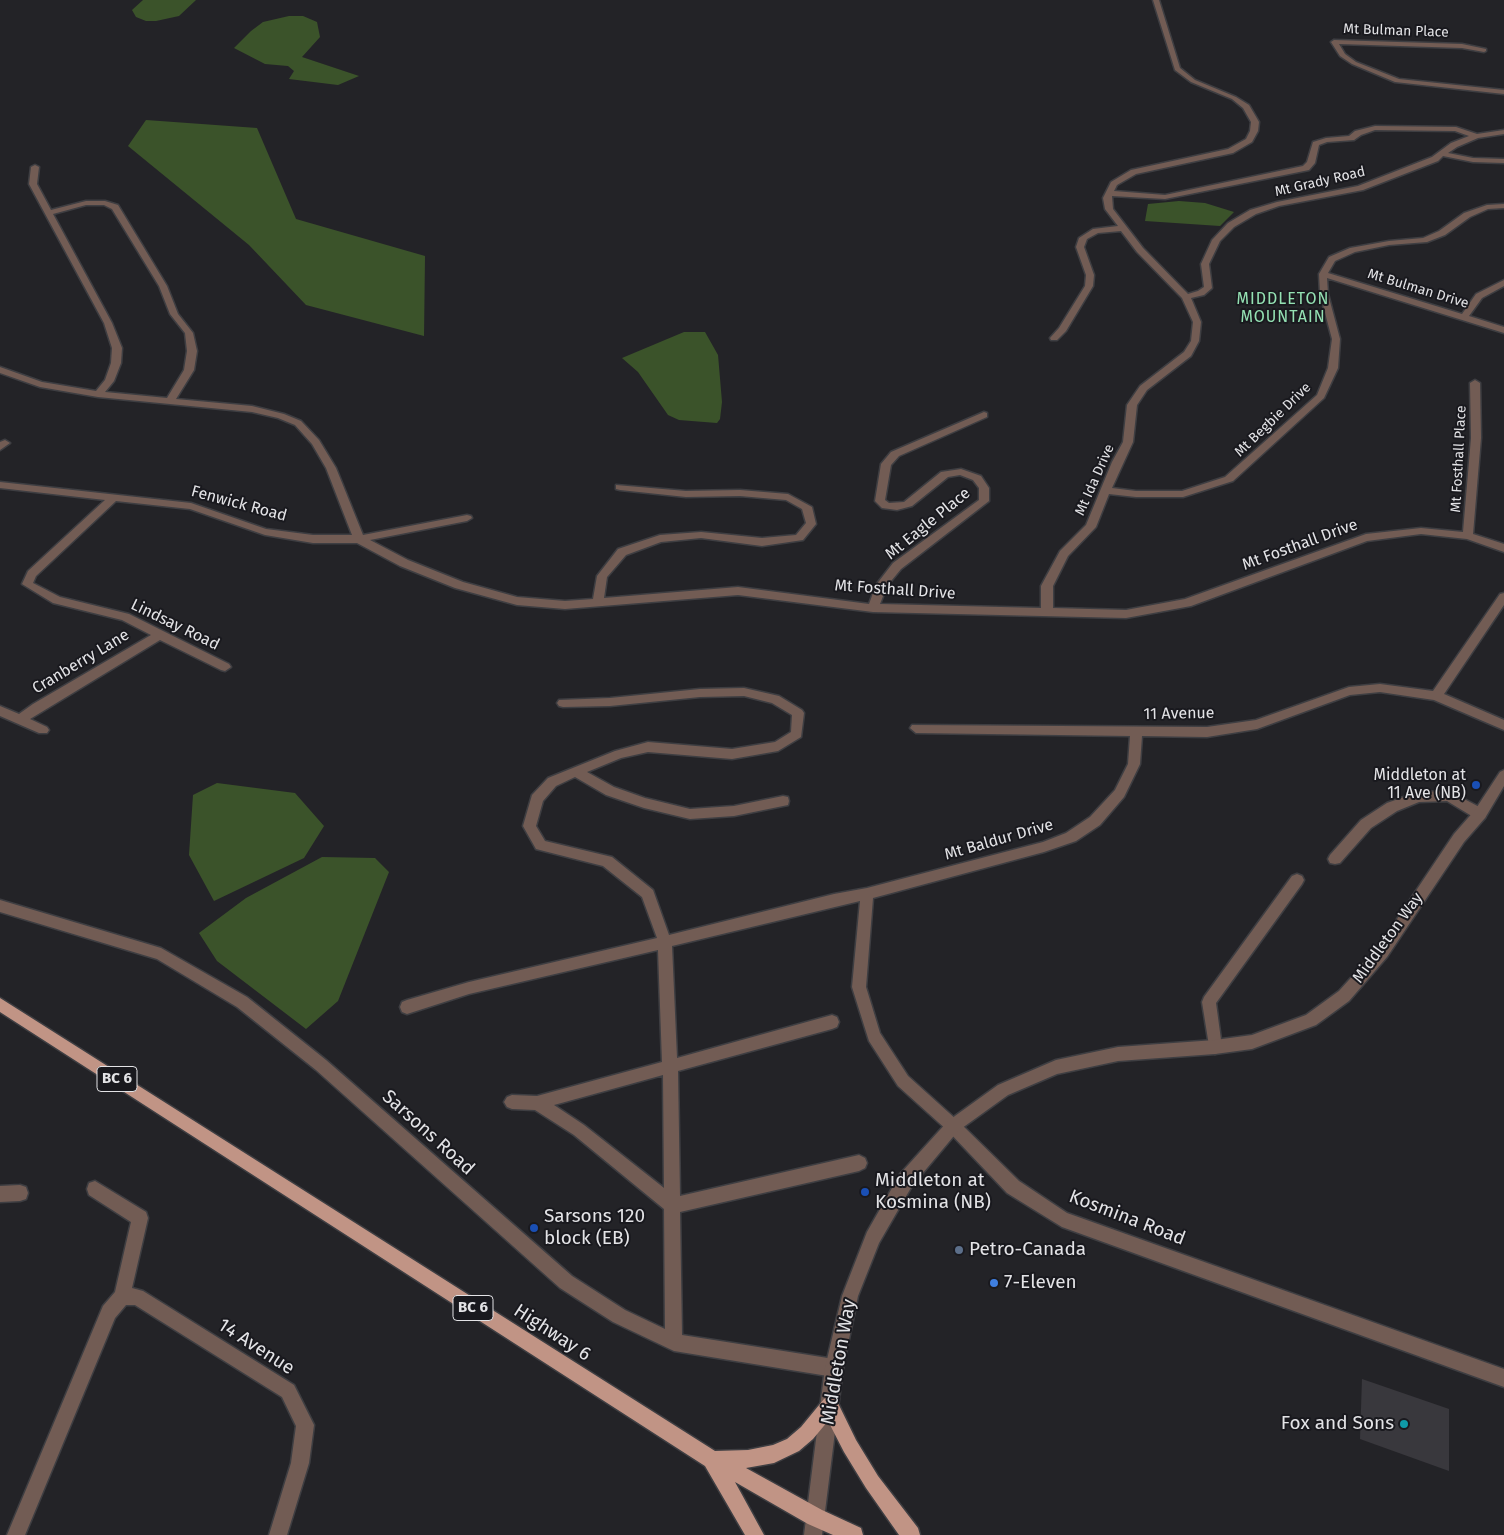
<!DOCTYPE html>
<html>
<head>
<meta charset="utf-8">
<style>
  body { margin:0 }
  canvas { display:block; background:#232327 }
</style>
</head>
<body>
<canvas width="1504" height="1535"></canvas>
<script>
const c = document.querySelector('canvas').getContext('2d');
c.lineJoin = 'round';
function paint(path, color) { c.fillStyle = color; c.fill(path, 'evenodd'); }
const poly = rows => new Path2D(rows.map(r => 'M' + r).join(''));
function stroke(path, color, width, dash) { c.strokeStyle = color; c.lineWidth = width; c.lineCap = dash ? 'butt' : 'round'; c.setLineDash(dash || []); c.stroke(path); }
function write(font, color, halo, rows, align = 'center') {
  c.font = font + ' "Fira Sans",sans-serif'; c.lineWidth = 4; c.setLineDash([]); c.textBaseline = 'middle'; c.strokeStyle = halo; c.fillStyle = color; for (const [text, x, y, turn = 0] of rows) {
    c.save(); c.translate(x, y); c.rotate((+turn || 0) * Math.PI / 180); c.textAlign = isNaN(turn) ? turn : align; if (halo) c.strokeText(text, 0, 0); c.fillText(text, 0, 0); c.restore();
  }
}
paint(poly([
  [143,0,196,0,179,16,156,21,146,21,136,17,132,10],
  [289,16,303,16,317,22,320,37,302,57,359,76,338,85,289,79,294,71,288,66,265,64,234,48,251,31,263,22],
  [146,120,257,128,296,219,425,256,424,336,306,305,249,245,128,146],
  [1179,201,1205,203,1234,212,1220,226,1145,221,1148,204],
  [684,332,705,332,718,355,722,402,720,419,717,423,679,420,668,415,638,372,622,358],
  [217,783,295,793,324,826,304,858,214,901,189,855,193,795],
  [322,857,375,858,389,872,338,1001,306,1029,217,961,199,933,246,898]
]), '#3b532a');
paint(poly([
  [1362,1379,1449,1409,1449,1471,1360,1439]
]), '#39383d');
const minor = poly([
  [1153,0,1159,0,1180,68,1195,80,1236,97,1249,105,1259,122,1258,131,1252,142,1233,153,1136,174,1117,185,1114,191,1165,195,1303,166,1307,162,1313,142,1326,138,1349,136,1355,131,1375,126,1456,127,1477,134,1504,130,1504,134,1478,138,1457,147,1448,153,1473,158,1504,159,1504,163,1473,162,1443,156,1438,161,1363,190,1279,206,1256,214,1234,227,1220,241,1209,264,1212,288,1204,295,1191,298,1201,322,1199,341,1191,356,1147,390,1137,405,1133,442,1112,488,1136,491,1182,491,1225,477,1317,395,1328,368,1332,339,1320,294,1319,274,1329,257,1350,248,1389,241,1423,238,1439,231,1464,213,1487,205,1504,204,1504,208,1488,209,1470,217,1445,235,1427,242,1389,245,1355,252,1335,261,1328,273,1462,314,1476,294,1504,280,1504,286,1482,298,1469,316,1504,327,1504,333,1327,278,1328,294,1340,339,1338,368,1324,398,1233,481,1183,497,1136,497,1109,494,1096,527,1068,556,1053,586,1053,608,1126,610,1185,599,1366,534,1421,528,1463,532,1471,438,1470,383,1475,380,1480,383,1481,438,1473,534,1504,544,1504,552,1467,539,1421,534,1367,541,1191,606,1126,618,873,612,738,595,565,609,517,605,455,588,400,566,357,543,313,543,265,535,190,509,116,501,36,576,33,583,60,597,129,614,229,664,231,667,225,671,221,670,160,640,30,719,47,727,49,730,47,733,39,733,0,716,0,706,19,714,33,704,151,635,122,620,53,603,22,584,28,571,105,500,0,488,0,482,191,503,266,529,313,535,352,535,326,468,312,444,295,425,278,418,252,412,98,397,40,387,0,373,0,367,42,382,96,391,105,380,111,363,112,348,104,323,29,184,31,167,35,165,39,167,37,184,51,210,86,201,105,201,118,205,167,286,178,314,193,333,197,351,194,370,176,399,252,406,284,414,301,421,319,440,336,468,363,535,467,515,471,516,472,518,467,521,370,540,408,560,463,582,517,597,565,601,593,599,597,576,618,549,660,535,701,532,762,538,796,535,806,523,802,509,786,500,740,496,686,497,620,490,616,489,616,485,686,491,740,490,788,494,812,507,816,524,803,540,762,546,701,538,661,542,626,555,607,577,604,598,738,587,869,604,876,585,893,563,979,500,979,488,973,480,960,475,948,477,912,506,897,510,882,508,875,501,881,464,891,452,984,412,987,413,987,417,899,456,891,465,885,500,889,503,904,502,941,472,961,469,981,476,989,488,989,501,901,569,887,586,880,604,1041,608,1041,586,1060,551,1086,525,1112,462,1123,442,1127,405,1140,386,1184,352,1191,341,1193,322,1182,298,1137,252,1121,231,1098,233,1087,239,1084,247,1094,275,1093,286,1066,331,1057,340,1051,340,1050,338,1059,328,1085,286,1086,275,1076,247,1079,238,1093,229,1118,226,1105,209,1103,198,1111,182,1131,170,1228,149,1246,139,1250,131,1251,122,1243,108,1232,99,1191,82,1175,70,1153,0],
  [1375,130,1455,131,1469,136,1451,143,1432,157,1358,186,1277,202,1250,210,1228,223,1212,240,1201,264,1204,287,1198,291,1188,294,1143,248,1113,209,1112,196,1165,199,1309,170,1315,163,1319,145,1327,142,1354,140,1361,135,1375,130],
  [86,205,104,205,112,209,159,286,170,314,185,333,187,351,184,370,167,398,105,392,114,381,121,363,122,348,112,323,53,214,86,205],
  [1334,40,1462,44,1486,49,1486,51,1484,52,1462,48,1339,44,1345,54,1356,62,1399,79,1504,90,1504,94,1395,82,1352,64,1340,56,1331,42,1334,40],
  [5,440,10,443,0,450,0,442,5,440],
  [1504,593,1504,605,1444,694,1504,720,1504,730,1434,700,1380,692,1350,695,1257,729,1207,737,1142,736,1140,764,1124,797,1100,825,1076,841,1044,852,873,898,866,987,880,1033,908,1076,958,1121,1019,1181,1067,1213,1504,1369,1504,1387,1062,1227,1007,1193,948,1131,898,1086,869,1041,852,987,860,901,672,946,677,1058,832,1015,837,1017,839,1022,837,1027,832,1029,678,1071,680,1196,859,1155,865,1158,867,1163,865,1168,859,1171,680,1212,682,1335,834,1359,840,1362,843,1368,840,1374,834,1377,674,1351,613,1322,560,1288,316,1070,237,1007,157,959,0,912,0,900,161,948,247,997,326,1060,572,1276,625,1310,665,1329,664,1209,574,1135,535,1110,512,1109,507,1107,504,1102,507,1097,512,1095,537,1096,662,1062,658,950,469,994,407,1014,402,1012,400,1007,402,1002,407,1000,469,982,657,938,642,897,603,866,536,849,523,826,532,795,548,778,615,751,648,742,732,749,775,742,791,732,792,715,772,703,744,696,700,697,610,706,563,707,559,706,557,703,559,700,610,698,700,689,744,688,779,696,802,710,804,713,801,737,778,751,732,759,648,752,621,758,587,772,614,787,645,798,690,809,734,806,783,796,788,797,789,801,788,805,734,816,690,819,644,808,606,795,575,777,556,786,543,801,536,826,545,841,612,857,653,890,669,935,834,894,867,888,1043,842,1066,833,1090,817,1115,790,1128,764,1130,736,916,733,910,728,912,725,1207,727,1256,720,1349,687,1380,684,1433,691,1500,594,1504,593],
  [663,1075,664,1188,584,1125,554,1105,663,1075],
  [1449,791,1485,810,1486,814,1485,818,1475,818,1447,801,1419,802,1397,811,1371,828,1340,863,1335,864,1330,863,1328,859,1330,855,1361,820,1387,803,1418,792,1449,791],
  [1297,874,1302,876,1304,880,1302,884,1216,1003,1222,1047,1220,1052,1215,1054,1210,1052,1202,1002,1204,997,1292,876,1297,874],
  [95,1181,146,1212,148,1218,132,1288,143,1291,294,1385,314,1425,309,1463,287,1535,269,1535,291,1463,296,1426,282,1397,135,1305,126,1305,115,1318,25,1535,7,1535,103,1306,115,1292,131,1222,89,1195,87,1189,89,1183,95,1181],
  [20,1185,26,1187,28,1193,26,1199,20,1201,0,1202,0,1186,20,1185]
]);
const tertiary = poly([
  [1504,770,1504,786,1485,818,1464,842,1387,957,1349,1001,1316,1025,1252,1049,1215,1054,1118,1061,1057,1074,1008,1095,958,1131,912,1186,879,1243,858,1296,843,1368,822,1535,804,1535,825,1368,842,1296,867,1232,900,1174,948,1121,998,1085,1056,1060,1118,1047,1215,1040,1252,1035,1306,1015,1339,991,1377,949,1454,834,1475,810,1500,772,1504,770]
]);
const primary = poly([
  [0,998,715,1451,748,1450,773,1445,787,1439,801,1427,824,1399,830,1396,836,1399,856,1440,878,1476,918,1528,920,1535,899,1535,866,1488,844,1452,828,1421,813,1439,799,1451,774,1463,746,1468,822,1510,861,1528,863,1535,833,1535,808,1524,735,1482,764,1535,745,1535,705,1466,0,1012,0,998]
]);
stroke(minor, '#3e3e42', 3);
stroke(tertiary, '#3e3e42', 3);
stroke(primary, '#3e3e42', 3);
paint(minor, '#725c54');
paint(tertiary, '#725c54');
paint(primary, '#c19485');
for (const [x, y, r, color] of [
  [1476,785,5,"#1a4fb4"],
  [865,1192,5,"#1a4fb4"],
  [534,1228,5,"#1a4fb4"],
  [959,1250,5,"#5c6f8a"],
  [994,1283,5,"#3f7fe0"],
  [1404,1424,5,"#0f9aa8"]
]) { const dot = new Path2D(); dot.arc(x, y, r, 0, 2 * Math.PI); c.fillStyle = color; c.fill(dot); stroke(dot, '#19191e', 2); }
write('14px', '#e3e3e6', '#19191e', [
  ["Mt Bulman Place",1396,31,2],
  ["Mt Grady Road",1320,182,-13],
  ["Mt Bulman Drive",1418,289,17],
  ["Mt Begbie Drive",1273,420,-44],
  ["Mt Fosthall Place",1459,459,-87],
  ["Mt Ida Drive",1095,480,-66]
]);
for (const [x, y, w] of [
  [117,1079,40],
  [473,1308,40]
]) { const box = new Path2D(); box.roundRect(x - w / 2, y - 12.5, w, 25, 4); c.fillStyle = '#19191e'; c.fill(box); stroke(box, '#e3e3e6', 1); }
write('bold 15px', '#e3e3e6', null, [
  ["BC 6",117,1079],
  ["BC 6",473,1308]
]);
c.letterSpacing = '1px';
write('16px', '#94e1b3', '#19191e', [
  ["MIDDLETON",1283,300],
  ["MOUNTAIN",1283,318]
]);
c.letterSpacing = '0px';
write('16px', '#e3e3e6', '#19191e', [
  ["Fenwick Road",239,504,15],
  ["Mt Eagle Place",928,524,-39],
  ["Mt Fosthall Drive",1300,545,-20],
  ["Mt Fosthall Drive",895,590,4],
  ["Lindsay Road",175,625,26],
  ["Cranberry Lane",81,662,-31],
  ["11 Avenue",1179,714,-1],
  ["Mt Baldur Drive",999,840,-16],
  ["Middleton Way",1388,938,-54]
]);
write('16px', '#e3e3e6', '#19191e', [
  ["Middleton at",1466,776],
  ["11 Ave (NB)",1466,794]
], 'right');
write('19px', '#e3e3e6', '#19191e', [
  ["Sarsons Road",428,1133,42],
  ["Kosmina Road",1127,1218,21],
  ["Highway 6",552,1333,33],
  ["14 Avenue",256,1347,33],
  ["Middleton Way",839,1362,-80]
]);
write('19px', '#e3e3e6', '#19191e', [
  ["Middleton at",875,1181],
  ["Kosmina (NB)",875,1203],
  ["Sarsons 120",544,1217],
  ["block (EB)",544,1239],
  ["Petro-Canada",969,1250],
  ["7-Eleven",1004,1283],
  ["Fox and Sons",1394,1424,"right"]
], 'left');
</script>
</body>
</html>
